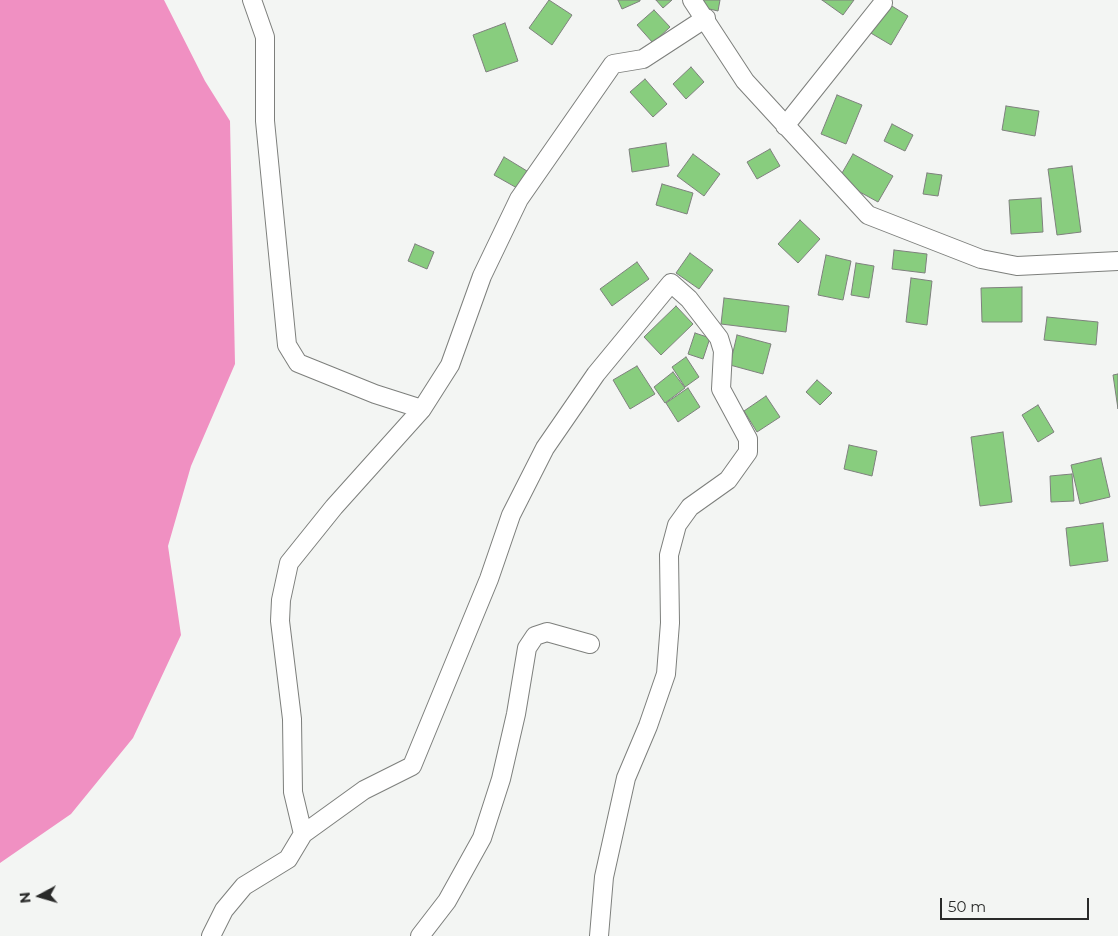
<!DOCTYPE html>
<html>
<head>
<meta charset="utf-8">
<style>
  body { margin:0 }
  #map { position:relative; width:1118px; height:936px; overflow:hidden; background:#f3f5f3; font-family:Montserrat,sans-serif }
  canvas { display:block }
  .north { position:absolute; left:15px; top:871px; width:50px; height:50px; -webkit-text-stroke:4px #f3f5f3; paint-order:stroke; rotate:264deg; font-size:14px; font-weight:700; line-height:20px; text-align:center; color:#292a29 }
  .north::after { content:''; display:block; margin:auto; width:18px; height:22px; background:#292a29; clip-path:polygon(50% 0,100% 100%,50% 72%,0 100%) }
  .scale { position:absolute; left:940px; top:898px; width:149px; height:22px; box-sizing:border-box; border:2px solid #292a29; border-top:0; padding-left:6px; font-size:15px; line-height:18px; white-space:nowrap; color:#292a29; -webkit-text-stroke:4px #f3f5f3; paint-order:stroke }
</style>
</head>
<body>
<div id="map">
<canvas width="1118" height="936"></canvas>
<div class="north">N</div>
<div class="scale">50 m</div>
</div>
<script>
const c = document.querySelector('canvas').getContext('2d');
c.lineJoin = 'round';
function paint(path, color) { c.fillStyle = color; c.fill(path, 'evenodd'); }
const poly = rows => new Path2D(rows.map(r => 'M' + r).join(''));
function stroke(path, color, width, dash) { c.strokeStyle = color; c.lineWidth = width; c.lineCap = dash ? 'butt' : 'round'; c.setLineDash(dash || []); c.stroke(path); }
paint(poly([
  [0,0,164,0,205,81,230,121,235,364,191,466,168,546,181,635,133,738,71,814,0,863]
]), '#f090c2');
const building = poly([
  [549,0,572,15,552,45,529,28,549,0],
  [618,0,640,0,640,1,622,9,618,0],
  [656,0,672,0,663,8,656,0],
  [703,0,720,0,718,11,701,7,703,0],
  [822,0,854,0,843,15,822,0],
  [882,0,908,16,891,45,864,29,882,0],
  [654,10,670,27,653,43,637,25,654,10],
  [505,23,518,61,486,72,473,35,505,23],
  [691,67,704,82,686,99,673,84,691,67],
  [645,79,667,104,653,117,630,92,645,79],
  [837,95,862,105,846,144,821,134,837,95],
  [1006,106,1039,111,1035,136,1002,130,1006,106],
  [892,124,913,135,905,151,884,141,892,124],
  [666,143,669,166,632,172,629,149,666,143],
  [770,149,780,166,757,179,747,162,770,149],
  [693,154,720,174,704,196,677,176,693,154],
  [853,154,893,176,878,202,838,180,853,154],
  [504,157,527,171,517,188,494,175,504,157],
  [1072,166,1081,232,1057,235,1048,169,1072,166],
  [927,173,942,175,938,196,923,194,927,173],
  [662,184,693,193,687,214,656,205,662,184],
  [1041,198,1043,232,1011,234,1009,200,1041,198],
  [800,220,820,239,798,263,778,244,800,220],
  [415,244,434,252,427,269,408,261,415,244],
  [894,250,927,254,925,273,892,269,894,250],
  [690,253,713,270,699,289,676,273,690,253],
  [826,255,851,261,843,300,818,295,826,255],
  [637,262,649,279,612,306,600,289,637,262],
  [856,263,874,266,869,298,851,295,856,263],
  [911,278,932,281,927,325,906,322,911,278],
  [1022,287,1022,322,982,322,981,288,1022,287],
  [724,298,789,306,786,332,721,324,724,298],
  [676,306,693,324,661,355,644,337,676,306],
  [1047,317,1098,322,1096,345,1044,340,1047,317],
  [695,333,710,338,703,359,688,354,695,333],
  [737,335,771,344,763,374,730,365,737,335],
  [686,357,699,377,685,387,672,367,686,357],
  [637,366,655,394,630,409,613,380,637,366],
  [673,372,685,388,665,403,654,387,673,372],
  [1118,374,1118,409,1113,375,1118,374],
  [817,380,832,393,820,405,806,392,817,380],
  [688,388,700,407,678,422,666,403,688,388],
  [766,396,780,417,757,432,744,411,766,396],
  [1038,405,1054,432,1038,442,1022,415,1038,405],
  [1003,432,1012,502,980,506,971,437,1003,432],
  [849,445,877,451,872,476,844,469,849,445],
  [1101,458,1110,497,1080,504,1071,465,1101,458],
  [1072,474,1074,501,1051,502,1050,476,1072,474],
  [1103,523,1108,561,1070,566,1066,528,1103,523]
]);
paint(building, '#88cd7e');
stroke(building, '#7e807d', 1);
const street = poly([
  [252,0,265,37,265,121,287,345,298,363,375,394,422,409],
  [692,0,745,81,868,215,981,259,1017,266,1118,261],
  [785,126,883,3],
  [303,834,293,792,292,719,280,621,281,600,289,563,334,507,422,409,450,365,482,276,519,199,613,64,643,59,706,18],
  [211,936,224,910,244,886,288,859,303,834,364,790,412,766,489,579,511,515,545,448,596,374,671,283,689,299,719,338,723,351,721,389,748,439,748,452,728,480,690,507,677,525,669,555,670,623,666,674,648,726,626,778,604,877,599,936],
  [420,936,447,901,482,838,501,779,516,714,527,648,535,636,547,632,590,644]
]);
stroke(street, '#7d7f7c', 20);
stroke(street, '#fff', 18);
</script>
</body>
</html>
